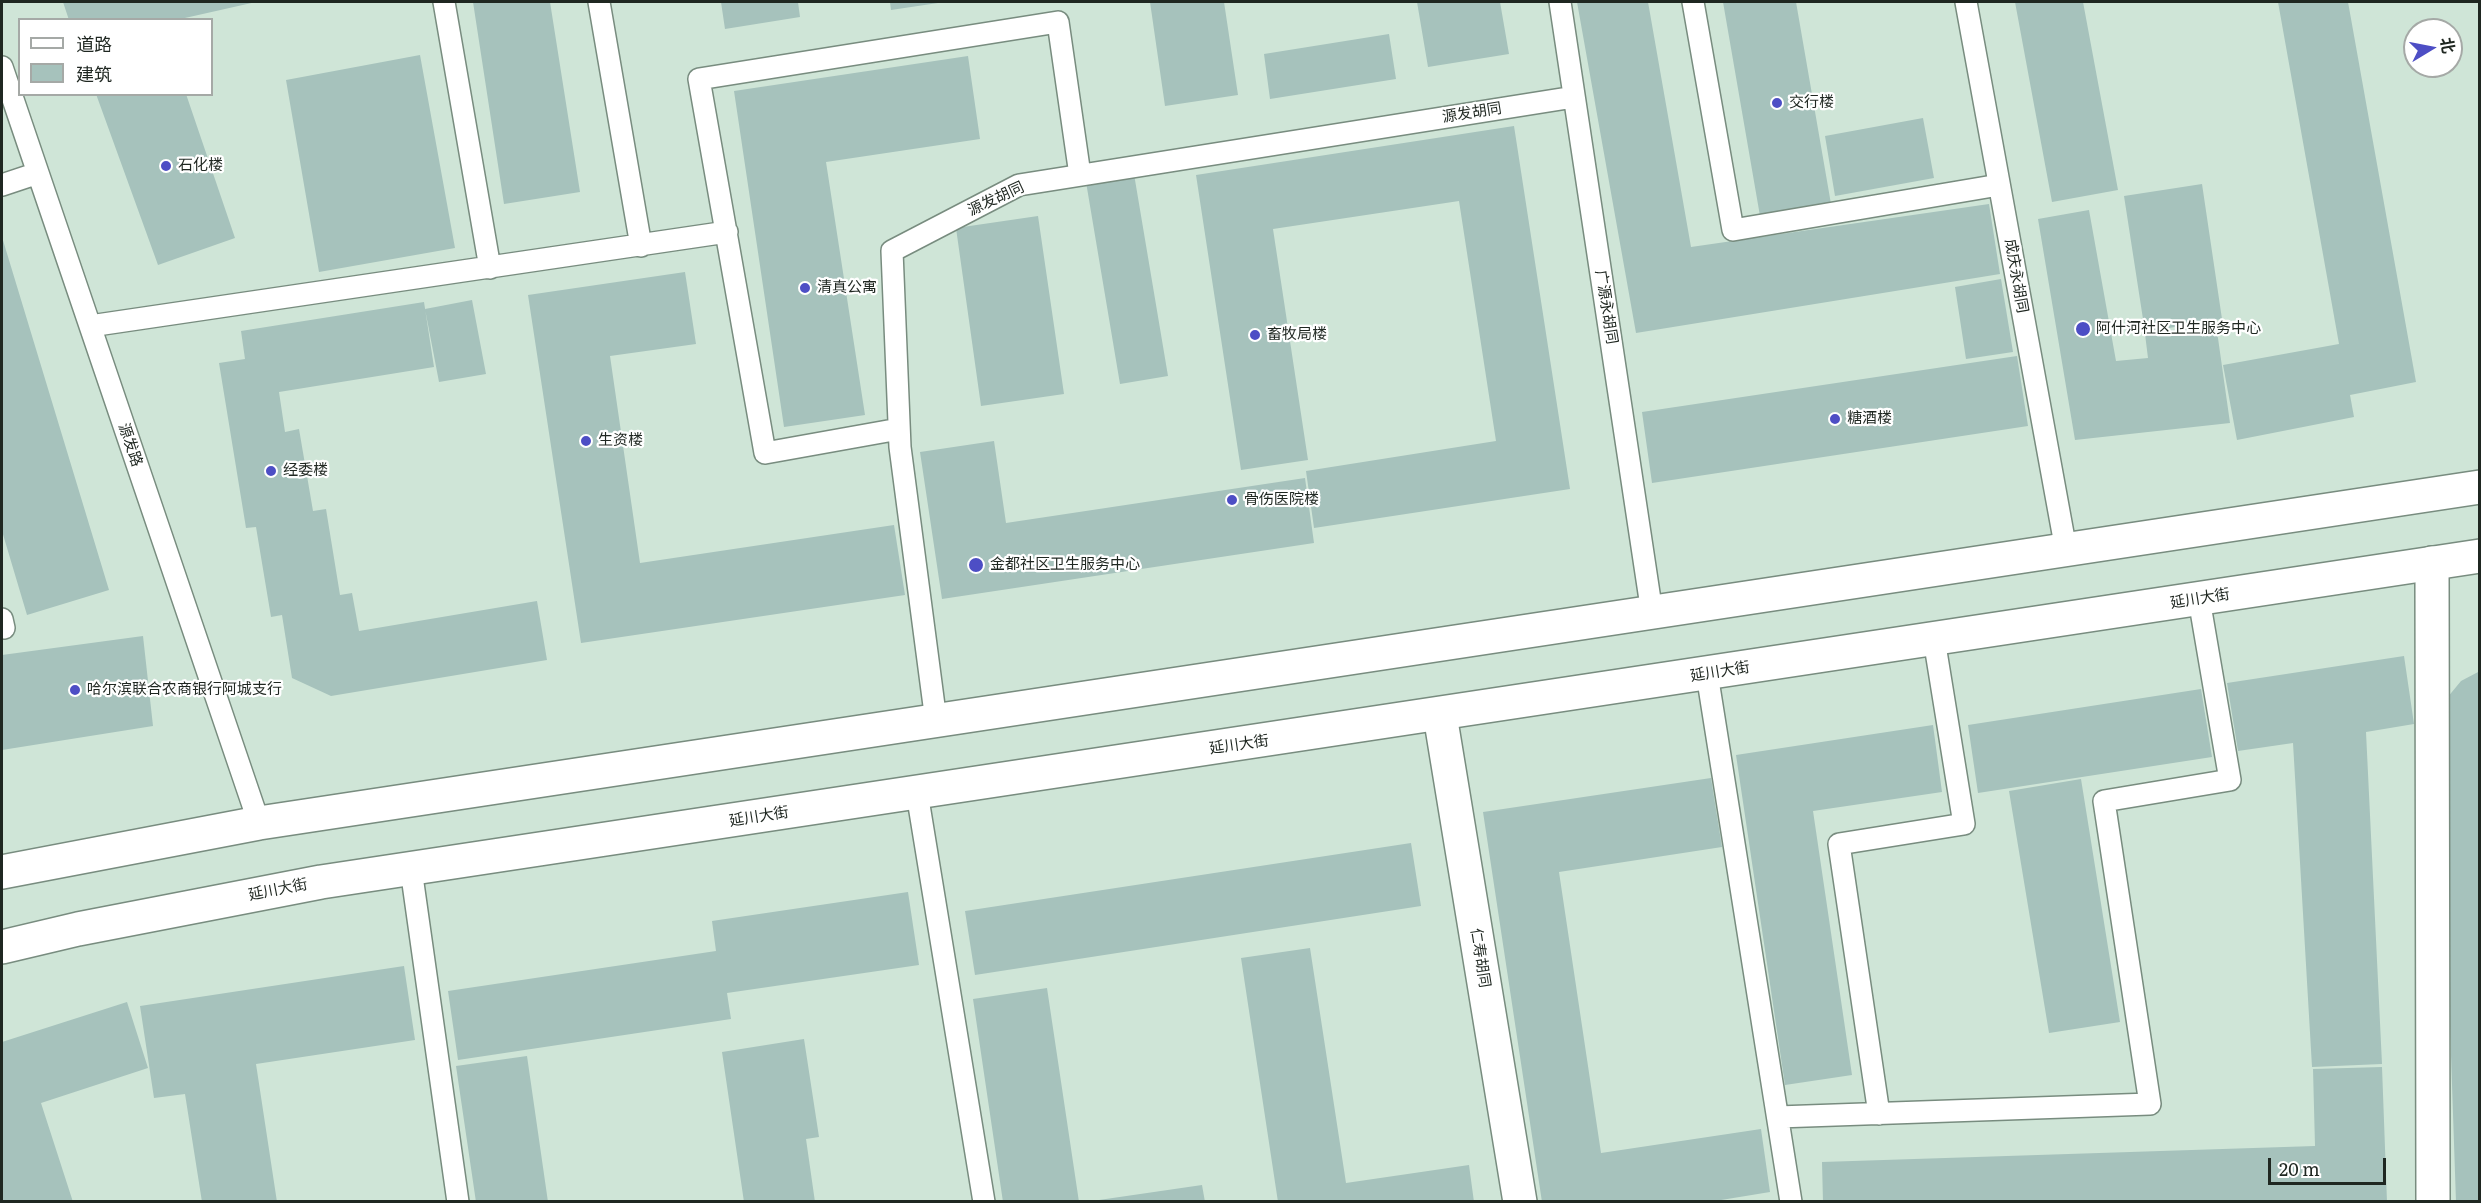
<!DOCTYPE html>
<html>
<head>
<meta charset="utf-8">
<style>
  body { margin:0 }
  #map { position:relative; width:2481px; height:1203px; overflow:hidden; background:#cfe5d7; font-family:Literata,"Noto Sans SC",serif }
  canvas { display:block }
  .frame { position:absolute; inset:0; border:3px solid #1f2721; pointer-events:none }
  .legend { position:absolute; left:18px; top:18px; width:195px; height:78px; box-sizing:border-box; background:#fff; border:2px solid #a5a9a6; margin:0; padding:8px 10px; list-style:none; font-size:18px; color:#1f2721 }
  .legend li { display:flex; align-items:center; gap:12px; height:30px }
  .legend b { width:30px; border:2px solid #a5a9a6 }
  .north { position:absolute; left:2403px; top:18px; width:60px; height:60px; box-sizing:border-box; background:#fff; border:2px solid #a5a9a6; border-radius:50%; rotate:80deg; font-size:16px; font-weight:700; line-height:24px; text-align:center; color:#1f2721 }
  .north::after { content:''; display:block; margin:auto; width:21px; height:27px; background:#4d4ec5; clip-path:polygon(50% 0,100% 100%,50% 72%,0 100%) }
  .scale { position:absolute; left:2268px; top:1158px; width:118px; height:27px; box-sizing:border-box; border:3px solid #1f2721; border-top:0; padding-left:8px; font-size:18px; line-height:21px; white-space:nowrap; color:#1f2721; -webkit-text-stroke:4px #fff; paint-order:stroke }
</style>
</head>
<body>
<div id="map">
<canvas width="2481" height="1203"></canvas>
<div class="frame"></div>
<ul class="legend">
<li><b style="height:8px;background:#fff"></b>道路</li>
<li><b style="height:16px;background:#a6c2bc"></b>建筑</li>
</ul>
<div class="north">北</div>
<div class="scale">20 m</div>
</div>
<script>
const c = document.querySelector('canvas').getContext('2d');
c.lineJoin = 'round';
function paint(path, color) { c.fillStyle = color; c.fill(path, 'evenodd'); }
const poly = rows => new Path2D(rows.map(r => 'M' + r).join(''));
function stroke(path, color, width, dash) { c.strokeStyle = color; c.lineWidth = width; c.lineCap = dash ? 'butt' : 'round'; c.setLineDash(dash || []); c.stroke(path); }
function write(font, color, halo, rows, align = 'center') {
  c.font = font + ' Literata,"Noto Sans SC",serif'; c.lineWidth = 4.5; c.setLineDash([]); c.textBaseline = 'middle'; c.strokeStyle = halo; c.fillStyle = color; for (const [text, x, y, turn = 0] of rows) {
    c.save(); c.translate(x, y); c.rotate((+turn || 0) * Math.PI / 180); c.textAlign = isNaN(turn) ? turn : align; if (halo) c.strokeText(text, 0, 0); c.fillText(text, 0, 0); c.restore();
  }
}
paint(poly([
  [63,2,256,2,176,20,69,20],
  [473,2,550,2,580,192,504,204],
  [721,2,798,2,800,17,725,29],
  [890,2,938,2,938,3,891,10],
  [1150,2,1224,2,1238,95,1165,106],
  [1417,2,1500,2,1509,54,1428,67],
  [1577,2,1648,2,1691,247,1989,204,2000,274,1636,333],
  [1723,2,1796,2,1831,204,1760,216],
  [2015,2,2083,2,2118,190,2052,202],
  [2278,2,2348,2,2416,382,2350,395,2354,417,2237,440,2223,365,2339,344],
  [1389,34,1396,79,1270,99,1264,54],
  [420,55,455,248,319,272,286,80],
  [968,56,980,139,826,162,865,415,784,427,734,91],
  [96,94,186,94,235,238,158,265],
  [1923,118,1934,178,1835,196,1825,136],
  [1514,126,1570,489,1314,528,1306,471,1496,441,1459,201,1273,229,1308,460,1241,470,1196,175],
  [1134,174,1168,376,1120,384,1086,182],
  [2202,184,2222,319,2145,332,2124,196],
  [2089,210,2116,361,2148,358,2145,334,2216,324,2230,423,2075,440,2038,219],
  [1038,216,1064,394,981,406,956,228],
  [2,237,109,590,27,615,2,531],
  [685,272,696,344,610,356,640,563,894,525,905,595,581,643,528,295],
  [2001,279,2013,352,1966,359,1955,287],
  [472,300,486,374,439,382,425,309],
  [424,302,434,367,279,392,285,432,299,429,313,511,326,509,340,595,352,593,359,631,537,601,547,660,331,696,292,678,282,615,271,617,256,527,246,528,219,363,245,359,241,331],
  [2017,356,2028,426,1652,483,1642,412],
  [994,441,1006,523,1305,478,1314,543,942,599,920,452],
  [143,636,153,726,2,750,2,655],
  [2404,656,2414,724,2366,732,2382,1064,2312,1067,2293,743,2238,751,2227,683],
  [2480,671,2480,1202,2456,1202,2440,732,2447,698,2461,681],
  [2201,689,2212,757,1978,793,1968,725],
  [1933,725,1942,792,1813,811,1852,1075,1785,1085,1736,755],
  [1711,778,1722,847,1559,872,1601,1153,1761,1129,1770,1192,1709,1202,1542,1202,1483,812],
  [2081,779,2120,1022,2049,1033,2009,791],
  [1411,843,1421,906,975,975,965,911],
  [908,892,919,965,727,993,731,1019,458,1060,448,991,716,951,712,921],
  [1310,948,1346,1183,1469,1165,1474,1202,1278,1202,1241,958],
  [404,966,415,1040,256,1064,277,1202,202,1202,185,1094,154,1098,140,1006],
  [1047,988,1079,1202,1003,1202,973,999],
  [127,1002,148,1068,41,1103,73,1202,2,1202,2,1042],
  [804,1039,819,1137,806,1139,815,1202,744,1202,722,1052],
  [527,1056,548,1202,476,1202,456,1066],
  [2382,1067,2387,1202,1823,1202,1822,1162,2315,1146,2313,1069],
  [1202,1185,1205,1202,1099,1202,1099,1200]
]), '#a6c2bc');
const lane = poly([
  [444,2,490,268],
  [599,2,641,246],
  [1560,2,1652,613],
  [1693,2,1733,230,1999,185],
  [1966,2,2066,550],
  [2,67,259,823],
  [2,185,38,173],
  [90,326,727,232],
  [899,429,765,453,699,79,1058,22,1080,175],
  [2,619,4,628],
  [1707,674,1791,1202],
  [936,721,900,447,892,251,1019,185,1574,97],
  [917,793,984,1202],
  [411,869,458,1202],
  [1879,1114,1839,844,1964,824,1934,639],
  [1778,1117,2150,1104,2104,801,2230,780,2199,599]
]);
const street = poly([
  [2432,563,2433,1202],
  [1440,715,1520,1202]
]);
const primary = poly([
  [2,872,259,823,2480,487],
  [2,947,78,929,321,882,2480,556]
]);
stroke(lane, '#788c7f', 24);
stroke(street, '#788c7f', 36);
stroke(primary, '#788c7f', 36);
stroke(lane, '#fff', 21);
stroke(street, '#fff', 33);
stroke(primary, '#fff', 33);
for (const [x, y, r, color] of [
  [1777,103,6,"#4d4ec5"],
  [166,166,6,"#4d4ec5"],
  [805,288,6,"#4d4ec5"],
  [2083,329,8,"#4d4ec5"],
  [1255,335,6,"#4d4ec5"],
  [1835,419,6,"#4d4ec5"],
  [586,441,6,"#4d4ec5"],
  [271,471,6,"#4d4ec5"],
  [1232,500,6,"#4d4ec5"],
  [976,565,8,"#4d4ec5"],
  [75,690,6,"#4d4ec5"]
]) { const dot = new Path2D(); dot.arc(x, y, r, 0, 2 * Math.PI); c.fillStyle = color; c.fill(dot); stroke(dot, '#fff', 2); }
write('15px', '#1f2721', '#fff', [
  ["交行楼",1789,103],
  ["石化楼",178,166],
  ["清真公寓",817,288],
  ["阿什河社区卫生服务中心",2096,329],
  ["畜牧局楼",1267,335],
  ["糖酒楼",1847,419],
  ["生资楼",598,441],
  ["经委楼",283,471],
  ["骨伤医院楼",1244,500],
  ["金都社区卫生服务中心",990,565],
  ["哈尔滨联合农商银行阿城支行",87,690]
], 'left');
write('15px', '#1f2721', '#fff', [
  ["源发胡同",1472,113,-9],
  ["源发胡同",996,199,-25],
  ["成庆永胡同",2016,276,80],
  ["广源永胡同",1606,307,81],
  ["源发路",130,445,71],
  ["延川大街",2200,599,-9],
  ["延川大街",1720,672,-9],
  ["延川大街",1239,745,-8],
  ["延川大街",759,817,-9],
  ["延川大街",278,890,-11],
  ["仁寿胡同",1480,958,81]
]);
</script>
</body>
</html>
